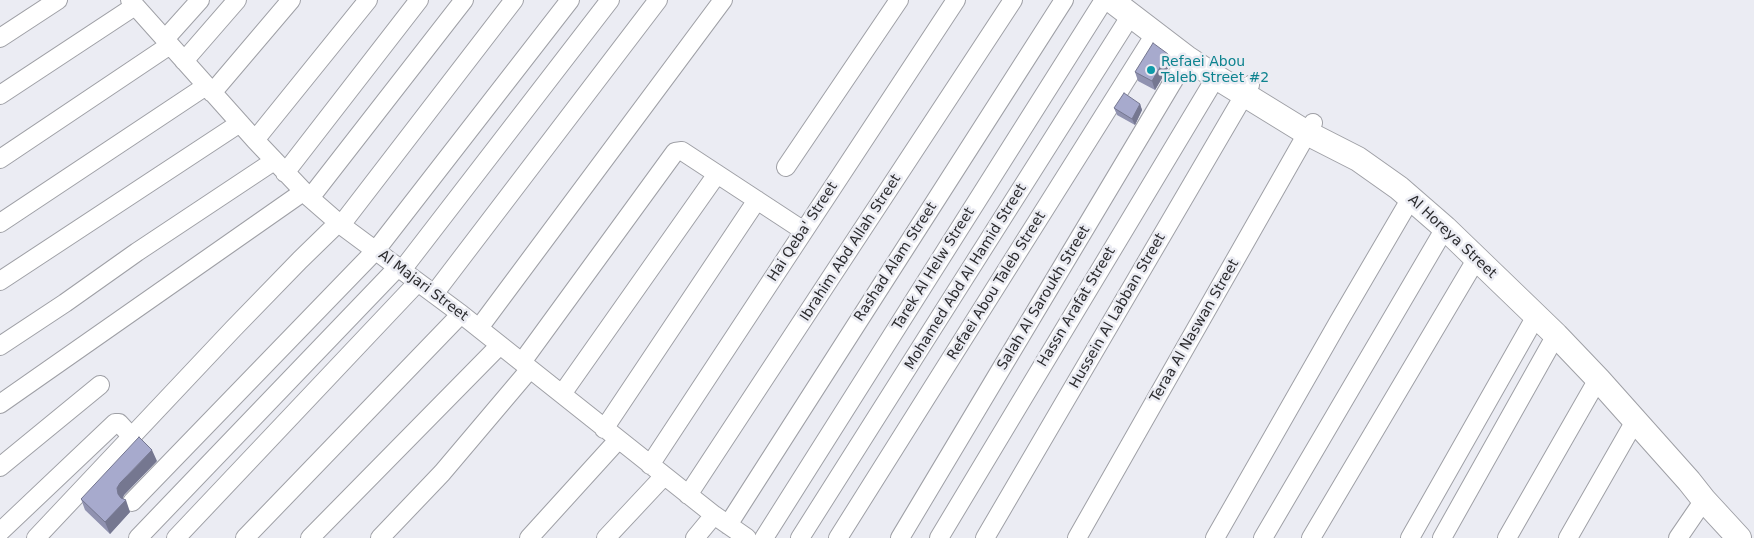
<!DOCTYPE html>
<html>
<head>
<meta charset="utf-8">
<style>
  body { margin:0 }
  canvas { display:block; background:#ebecf3 }
</style>
</head>
<body>
<canvas width="1754" height="538"></canvas>
<script>
const c = document.querySelector('canvas').getContext('2d');
c.lineJoin = 'round';
const poly = rows => new Path2D(rows.map(r => 'M' + r).join(''));
function stroke(path, color, width, dash) { c.strokeStyle = color; c.lineWidth = width; c.lineCap = dash ? 'butt' : 'round'; c.setLineDash(dash || []); c.stroke(path); }
function paint(path, color) { c.fillStyle = color; c.fill(path, 'evenodd'); }
function write(font, color, halo, rows, align = 'center') {
  c.font = font + ' "DejaVu Sans",sans-serif'; c.lineWidth = 5; c.setLineDash([]); c.textBaseline = 'middle'; c.strokeStyle = halo; c.fillStyle = color; for (const [text, x, y, turn = 0] of rows) {
    c.save(); c.translate(x, y); c.rotate((+turn || 0) * Math.PI / 180); c.textAlign = isNaN(turn) ? turn : align; if (halo) c.strokeText(text, 0, 0); c.fillText(text, 0, 0); c.restore();
  }
}
const minor = poly([
  [130,0,255,140,310,198,341,225,461,314,714,515,747,538],
  [0,38,58,0],
  [165,39,200,0],
  [184,61,237,0],
  [212,93,291,0],
  [0,95,135,6],
  [255,140,368,0],
  [0,159,170,45],
  [786,167,899,0],
  [285,173,419,0],
  [310,198,464,0],
  [0,223,206,86],
  [341,225,514,0],
  [402,270,610,0],
  [0,281,240,123],
  [434,294,658,0],
  [479,328,723,0],
  [0,346,65,303,137,252,274,161],
  [522,362,675,152,682,151,804,231],
  [562,394,717,174],
  [0,404,303,192],
  [604,429,757,200],
  [650,465,956,0],
  [0,467,100,385],
  [688,495,1013,0],
  [132,502,376,250,570,0],
  [728,525,1064,0],
  [0,532,115,423,119,423,131,436],
  [36,538,233,329,300,260,338,223],
  [138,538,398,267],
  [176,538,418,282],
  [245,538,461,314],
  [310,538,500,345],
  [380,538,442,473,530,369],
  [529,538,618,440],
  [606,538,664,476],
  [695,538,714,515],
  [764,538,1104,0],
  [800,538,1131,15],
  [838,538,1155,34],
  [900,538,1187,58],
  [939,538,1216,77],
  [985,538,1250,85],
  [1077,538,1313,123],
  [1215,538,1339,321,1411,198],
  [1263,538,1445,228],
  [1311,538,1477,258],
  [1410,538,1536,316],
  [1442,538,1556,335],
  [1507,538,1598,379],
  [1568,538,1635,421],
  [1678,538,1704,500]
]);
const secondary = poly([
  [1111,0,1187,58,1216,77,1307,133,1358,159,1399,188,1445,228,1556,335,1598,379,1689,481,1704,500,1739,538]
]);
stroke(minor, '#9fa0a6', 20);
stroke(secondary, '#9fa0a6', 26);
stroke(minor, '#fff', 18);
stroke(secondary, '#fff', 24);
paint(poly([
  [1168,54,1171,63,1155,90,1138,81,1135,72],
  [1140,104,1142,110,1135,125,1117,115,1114,108],
  [157,461,124,495,122,499,130,512,110,534,85,510,81,499]
]), '#9092b0');
paint(poly([
  [1168,54,1171,63,1155,90,1152,81],
  [1140,104,1142,110,1135,125,1132,119],
  [152,450,157,461,124,495,122,500,126,500,130,512,110,534,105,522,118,494,117,488,120,483]
]), '#757790');
const building = poly([
  [1153,43,1168,54,1152,81,1135,72,1153,43],
  [1124,93,1140,104,1132,119,1114,108,1124,93],
  [139,437,152,450,120,483,117,488,118,494,121,498,126,500,105,522,81,499,139,437]
]);
paint(building, '#a7aacd');
stroke(building, '#757790', 1);
for (const [x, y, r, color] of [
  [1151,70,5,"#0f9aa8"]
]) { const dot = new Path2D(); dot.arc(x, y, r, 0, 2 * Math.PI); c.fillStyle = color; c.fill(dot); stroke(dot, '#ebecf3', 2); }
write('14px', '#0d838f', '#ebecf3', [
  ["Refaei Abou",1161,62],
  ["Taleb Street #2",1161,78]
], 'left');
write('14px', '#2b2b2e', '#ebecf3', [
  ["Hai Qeba' Street",803,232,-57],
  ["Al Horeya Street",1452,237,43],
  ["Ibrahim Abd Allah Street",851,248,-57],
  ["Rashad Alam Street",896,262,-57],
  ["Tarek Al Helw Street",934,269,-58],
  ["Mohamed Abd Al Hamid Street",966,277,-58],
  ["Al Majari Street",423,286,37],
  ["Refaei Abou Taleb Street",997,286,-58],
  ["Salah Al Saroukh Street",1044,298,-59],
  ["Hassn Arafat Street",1077,307,-59],
  ["Hussein Al Labban Street",1118,311,-60],
  ["Teraa Al Naswan Street",1195,331,-60]
]);
</script>
</body>
</html>
